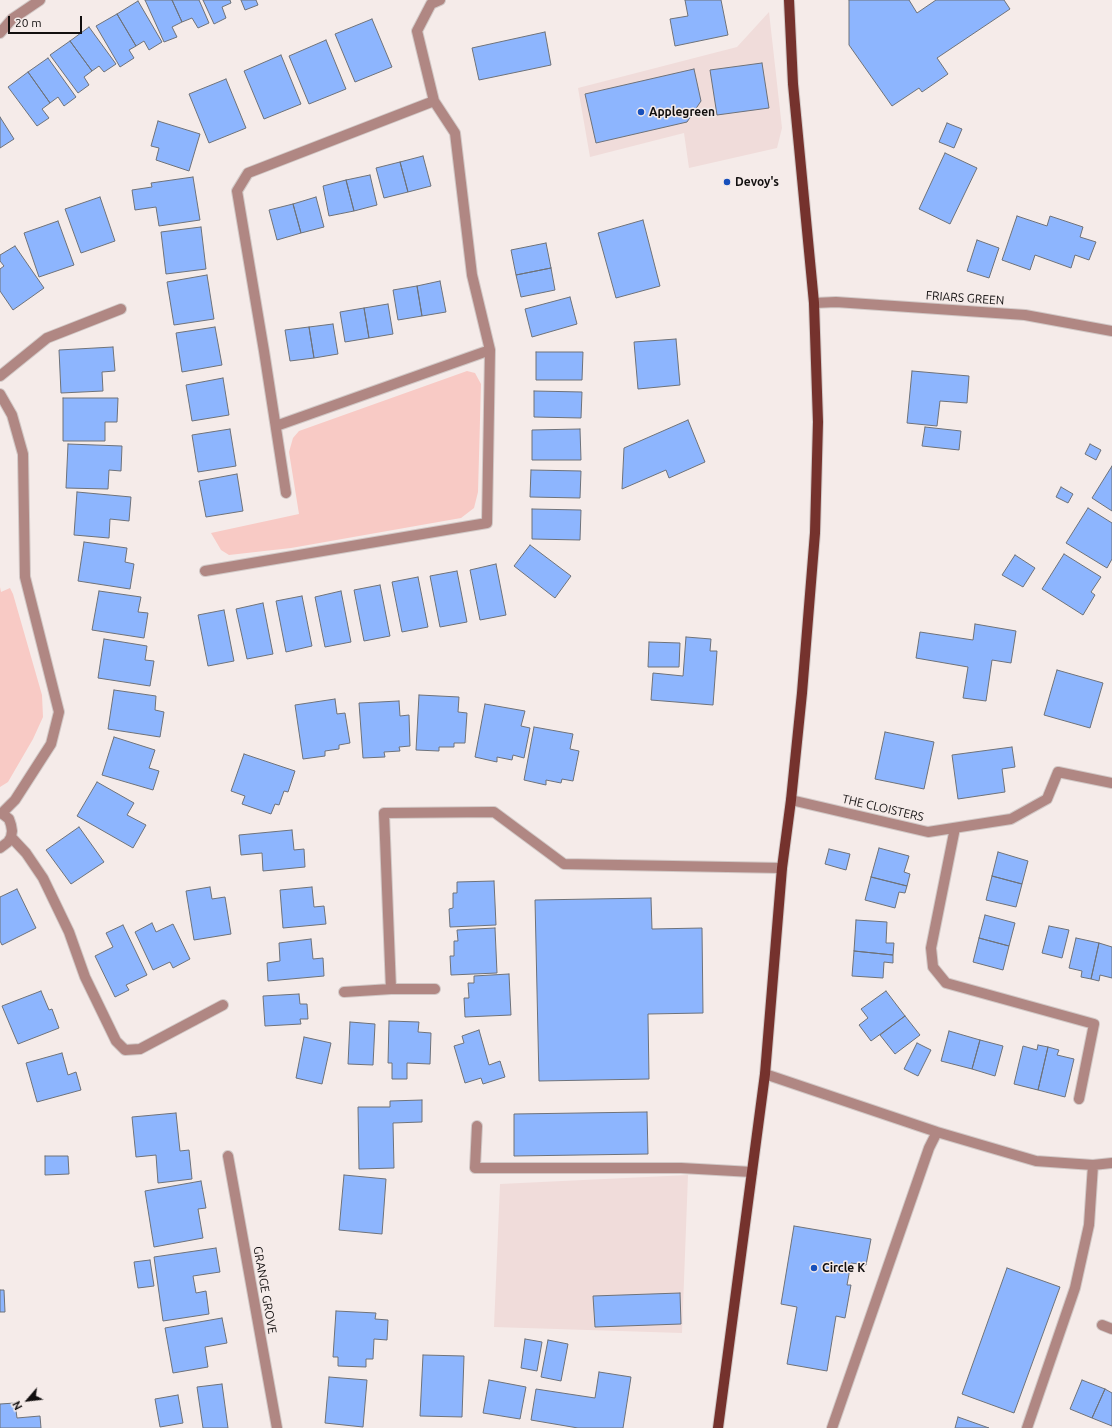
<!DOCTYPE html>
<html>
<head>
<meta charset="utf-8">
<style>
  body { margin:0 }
  #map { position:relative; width:1112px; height:1428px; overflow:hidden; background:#f5ebe9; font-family:Ubuntu,sans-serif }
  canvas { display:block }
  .north { position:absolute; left:8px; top:1380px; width:40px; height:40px; -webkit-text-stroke:3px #f5ebe9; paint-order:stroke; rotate:242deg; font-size:11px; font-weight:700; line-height:16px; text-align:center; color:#120f0f }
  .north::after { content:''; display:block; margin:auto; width:14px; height:18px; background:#120f0f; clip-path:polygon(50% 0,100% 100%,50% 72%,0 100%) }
  .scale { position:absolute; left:8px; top:16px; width:74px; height:18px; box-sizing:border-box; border:2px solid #120f0f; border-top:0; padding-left:5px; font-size:12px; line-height:14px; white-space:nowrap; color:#120f0f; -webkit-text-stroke:3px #f5ebe9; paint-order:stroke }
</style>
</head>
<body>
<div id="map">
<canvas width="1112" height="1428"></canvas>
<div class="north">N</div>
<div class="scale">20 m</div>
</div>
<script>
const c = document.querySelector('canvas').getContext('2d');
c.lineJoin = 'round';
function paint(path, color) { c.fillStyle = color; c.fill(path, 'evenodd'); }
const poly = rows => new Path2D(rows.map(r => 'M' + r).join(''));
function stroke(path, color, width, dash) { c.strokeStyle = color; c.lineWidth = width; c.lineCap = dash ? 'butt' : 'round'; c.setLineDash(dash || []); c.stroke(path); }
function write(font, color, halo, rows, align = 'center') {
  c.font = font + ' Ubuntu,sans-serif'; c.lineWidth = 3; c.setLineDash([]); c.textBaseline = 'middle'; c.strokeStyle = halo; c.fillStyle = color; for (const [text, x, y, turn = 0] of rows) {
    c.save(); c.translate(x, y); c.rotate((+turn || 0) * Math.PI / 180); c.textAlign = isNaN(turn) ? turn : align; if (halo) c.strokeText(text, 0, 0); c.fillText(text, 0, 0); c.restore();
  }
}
paint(poly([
  [769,12,782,128,777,148,689,168,684,133,590,157,578,88,737,47],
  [688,1175,682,1333,494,1327,500,1184]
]), '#f0dcda');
paint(poly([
  [467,371,475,373,481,384,478,492,474,508,461,518,291,548,229,555,221,550,211,533,299,514,289,452,293,438,299,431],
  [0,587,1,592,10,588,13,594,42,695,43,717,33,739,8,782,0,787]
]), '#f8cac5');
const building = poly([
  [145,0,172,0,182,22,172,27,177,37,164,42,145,0],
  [172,0,199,0,209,23,198,28,192,18,182,22,172,0],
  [203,0,230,0,231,3,222,7,226,18,214,24,203,0],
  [241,0,256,0,258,5,245,10,241,0],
  [685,0,721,0,728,35,675,46,670,19,688,16,685,0],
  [849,0,909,0,917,13,936,0,1004,0,1010,9,937,58,948,74,922,92,919,88,892,106,849,45,849,0],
  [138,1,162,42,149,50,144,41,136,46,117,14,138,1],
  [117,14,136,46,129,50,134,58,120,67,96,26,117,14],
  [372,19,392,67,355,82,335,34,372,19],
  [89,27,116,64,104,72,99,66,92,71,70,41,89,27],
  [545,32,551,65,479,80,472,48,545,32],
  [326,40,346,89,309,104,289,56,326,40],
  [70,41,92,71,84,77,89,85,78,93,50,55,70,41],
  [281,55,301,104,264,119,244,71,281,55],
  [48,58,76,97,64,106,58,97,50,103,28,72,48,58],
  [762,63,769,108,717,115,710,70,762,63],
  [694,69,701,101,687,122,596,143,585,94,694,69],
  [28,72,50,103,42,109,49,118,37,126,8,87,28,72],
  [226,79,246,128,209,143,189,94,226,79],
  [0,117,14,139,0,148,0,117],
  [158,121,200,134,189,171,156,160,159,148,151,146,158,121],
  [947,123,962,129,954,148,939,142,947,123],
  [945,153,977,168,950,224,919,209,945,153],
  [423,156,431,186,408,192,400,162,423,156],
  [400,162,408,192,384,198,376,168,400,162],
  [370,175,377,205,354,211,346,180,370,175],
  [193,177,200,220,159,226,156,207,135,210,132,190,152,187,151,183,193,177],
  [346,180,354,211,329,216,323,186,346,180],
  [100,197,115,241,81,253,65,209,100,197],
  [316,197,324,227,301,233,293,204,316,197],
  [293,204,301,233,277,240,269,210,293,204],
  [1017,216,1047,226,1050,216,1083,227,1080,237,1096,242,1089,260,1075,255,1071,268,1035,255,1030,270,1002,260,1017,216],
  [643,220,660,286,616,298,598,233,643,220],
  [58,221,74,265,39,277,24,233,58,221],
  [201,227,206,269,166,274,161,232,201,227],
  [977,240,999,248,989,278,967,271,977,240],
  [546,243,551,268,516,275,511,250,546,243],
  [15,246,44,288,13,310,0,291,0,269,4,266,0,261,0,255,15,246],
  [551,268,555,290,521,297,516,275,551,268],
  [207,275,214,319,174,325,167,282,207,275],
  [440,281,446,312,422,316,417,286,440,281],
  [417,286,422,316,398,320,393,290,417,286],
  [570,297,577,324,532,337,525,309,570,297],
  [388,304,393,334,369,338,364,308,388,304],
  [364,308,369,338,345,342,340,312,364,308],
  [333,324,338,354,314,358,309,327,333,324],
  [215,327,222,365,182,372,176,333,215,327],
  [309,327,314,358,290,361,285,330,309,327],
  [676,339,680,385,638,389,634,342,676,339],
  [113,347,115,371,102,372,103,391,61,393,59,350,113,347],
  [536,352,583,352,582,380,536,380,536,352],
  [912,371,969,376,967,403,940,401,937,426,907,423,912,371],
  [223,378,229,415,192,421,186,385,223,378],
  [534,391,582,392,581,418,534,417,534,391],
  [63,398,118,398,117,422,105,422,105,441,63,441,63,398],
  [688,420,705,462,669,478,666,470,622,489,624,448,688,420],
  [925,427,961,431,959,450,922,446,925,427],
  [230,429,236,466,198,472,192,435,230,429],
  [580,429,581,460,532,460,532,430,580,429],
  [68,444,122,446,121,471,109,470,108,489,66,488,68,444],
  [1090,444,1101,450,1096,460,1085,454,1090,444],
  [1112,466,1112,511,1092,498,1112,466],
  [531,470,581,471,580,498,530,497,531,470],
  [237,474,243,511,206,517,199,481,237,474],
  [1061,487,1073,494,1068,503,1056,497,1061,487],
  [77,492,131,497,129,521,110,519,109,538,74,535,77,492],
  [1088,508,1112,523,1112,559,1107,568,1066,543,1088,508],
  [532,509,581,510,580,540,532,539,532,509],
  [84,542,127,548,125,562,134,564,130,589,78,581,84,542],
  [530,545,571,576,555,598,514,566,530,545],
  [1064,554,1101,577,1091,592,1095,595,1083,615,1042,589,1064,554],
  [1015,555,1035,568,1023,587,1002,575,1015,555],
  [496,564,506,615,480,620,470,570,496,564],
  [457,571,467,622,440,627,430,576,457,571],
  [418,577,428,627,402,632,392,582,418,577],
  [380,585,390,636,364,641,354,590,380,585],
  [99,591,141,597,138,612,148,613,144,638,92,630,99,591],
  [341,591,351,642,325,647,315,597,341,591],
  [302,596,312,646,286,652,276,601,302,596],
  [263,603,273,654,247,659,236,609,263,603],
  [224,610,234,661,208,666,198,615,224,610],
  [975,624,1016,631,1011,663,992,660,986,701,963,698,968,667,916,658,920,632,973,640,975,624],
  [686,637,711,639,710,651,717,651,713,705,651,700,653,673,683,676,686,637],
  [104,639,147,646,145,660,154,661,150,686,98,678,104,639],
  [649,642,680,643,679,667,648,667,649,642],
  [1057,670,1103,683,1090,728,1044,715,1057,670],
  [114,690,156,696,155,710,164,712,160,737,108,729,114,690],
  [419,695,459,697,458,712,467,713,465,743,454,743,454,747,439,747,439,751,416,750,419,695],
  [335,699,337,714,345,713,350,743,339,745,339,749,325,751,325,756,303,759,295,705,335,699],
  [399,701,400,716,409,715,410,746,399,747,400,751,384,752,385,757,363,758,359,703,399,701],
  [485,704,525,711,521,726,530,728,524,758,513,755,512,760,497,757,497,762,475,757,485,704],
  [534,727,573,734,570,749,579,751,573,781,562,779,561,783,546,780,546,785,524,780,534,727],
  [885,732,934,742,924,789,875,779,885,732],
  [114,737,155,750,149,768,159,771,153,790,102,775,114,737],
  [1012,747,1015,767,1002,769,1005,792,958,799,952,755,1012,747],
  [244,754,295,771,288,792,284,791,279,805,275,804,271,814,242,804,245,796,231,791,244,754],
  [97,782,134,803,127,815,146,825,133,848,77,816,97,782],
  [79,827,104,862,71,884,46,850,79,827],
  [292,830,294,850,304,849,305,867,263,871,262,853,241,855,239,835,292,830],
  [879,848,909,856,904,872,910,874,907,886,871,877,879,848],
  [829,849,850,854,846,870,825,864,829,849],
  [998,852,1028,861,1022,884,992,876,998,852],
  [992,876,1022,884,1016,907,986,900,992,876],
  [871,877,907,886,905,893,899,892,895,908,865,900,871,877],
  [494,881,496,925,450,927,449,909,453,908,453,893,457,893,457,882,494,881],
  [210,887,212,899,225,897,231,934,194,940,186,891,210,887],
  [312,887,314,907,324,906,326,924,283,928,280,890,312,887],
  [17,889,36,928,2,945,0,941,0,897,17,889],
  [651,898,652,929,702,928,703,1013,648,1014,649,1079,539,1081,535,900,651,898],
  [985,915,1015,923,1009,946,979,938,985,915],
  [856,920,887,922,886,943,894,943,893,955,854,951,856,920],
  [152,923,156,932,173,924,190,959,173,968,170,962,153,970,135,932,152,923],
  [123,925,147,975,126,985,129,990,115,997,95,956,113,947,106,933,123,925],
  [1049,926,1069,930,1062,958,1042,953,1049,926],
  [495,928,497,973,451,975,450,956,454,956,454,941,458,941,457,930,495,928],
  [979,938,1009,946,1003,970,973,962,979,938],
  [1076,938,1099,943,1091,979,1081,977,1082,971,1069,968,1076,938],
  [311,939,313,959,323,958,324,976,268,981,267,963,280,961,279,943,311,939],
  [1099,943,1112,947,1112,978,1100,975,1099,981,1091,979,1099,943],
  [854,951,893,955,893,963,884,962,883,978,852,976,854,951],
  [509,974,511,1015,465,1017,464,998,469,998,468,983,474,983,474,976,509,974],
  [41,991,49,1010,52,1009,59,1028,18,1044,2,1006,41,991],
  [886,991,905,1016,871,1041,859,1025,868,1018,861,1009,886,991],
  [299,994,300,1004,307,1004,308,1019,300,1019,301,1024,265,1026,263,996,299,994],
  [905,1016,920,1035,895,1054,880,1035,905,1016],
  [389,1021,419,1022,418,1032,431,1033,430,1064,407,1063,407,1079,392,1079,392,1063,388,1063,389,1021],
  [350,1022,375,1024,373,1065,348,1064,350,1022],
  [479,1030,489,1065,500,1061,505,1077,483,1084,481,1078,465,1083,454,1046,464,1043,462,1036,479,1030],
  [949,1031,980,1040,972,1069,941,1061,949,1031],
  [304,1037,331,1043,322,1084,296,1078,304,1037],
  [980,1040,1003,1046,995,1076,972,1069,980,1040],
  [917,1043,931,1050,918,1076,904,1069,917,1043],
  [1038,1045,1048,1047,1038,1090,1014,1084,1023,1046,1037,1050,1038,1045],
  [1048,1047,1059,1050,1057,1055,1074,1059,1065,1097,1038,1090,1048,1047],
  [62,1053,68,1075,76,1072,81,1090,37,1102,26,1063,62,1053],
  [422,1100,422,1122,393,1123,394,1168,359,1169,358,1107,390,1107,390,1101,422,1100],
  [647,1112,648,1154,514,1156,514,1114,647,1112],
  [176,1113,180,1151,189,1150,192,1179,158,1183,156,1155,136,1157,132,1117,176,1113],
  [45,1156,68,1156,69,1174,45,1175,45,1156],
  [344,1175,386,1179,382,1234,339,1230,344,1175],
  [201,1181,206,1208,198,1209,203,1238,154,1247,145,1191,201,1181],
  [794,1226,871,1239,866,1265,851,1263,847,1285,851,1285,845,1318,836,1316,827,1371,787,1364,797,1307,781,1304,794,1226],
  [216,1248,220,1272,193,1276,196,1293,206,1291,209,1314,163,1321,154,1257,216,1248],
  [150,1260,154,1286,138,1288,134,1262,150,1260],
  [1007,1268,1060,1287,1014,1413,962,1394,1007,1268],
  [0,1290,4,1290,5,1312,0,1312,0,1290],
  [680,1293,681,1324,595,1327,593,1296,680,1293],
  [336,1311,376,1313,375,1319,388,1320,387,1340,374,1339,373,1359,366,1359,366,1367,338,1366,338,1357,333,1357,336,1311],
  [222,1318,227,1343,205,1347,208,1367,173,1373,165,1328,222,1318],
  [525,1339,542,1342,537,1371,521,1368,525,1339],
  [548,1340,568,1344,561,1381,541,1377,548,1340],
  [423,1355,464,1356,462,1417,420,1416,423,1355],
  [599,1372,631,1377,623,1428,578,1428,531,1420,536,1389,595,1398,599,1372],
  [329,1377,367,1380,363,1427,325,1423,329,1377],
  [489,1380,526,1387,520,1419,483,1413,489,1380],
  [1082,1380,1105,1389,1092,1418,1070,1409,1082,1380],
  [222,1384,228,1428,203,1428,197,1387,222,1384],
  [1105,1389,1112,1393,1112,1426,1092,1418,1105,1389],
  [178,1395,183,1423,160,1427,155,1399,178,1395],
  [15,1403,17,1418,40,1416,41,1428,0,1428,0,1404,15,1403],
  [958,1417,989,1428,955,1428,958,1417]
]);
paint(building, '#8db5fe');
stroke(building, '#6e7279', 1);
const minor = poly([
  [0,33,12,19,40,0],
  [814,303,836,302,1025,315,1112,331],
  [0,376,47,338,121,309],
  [0,394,12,415,23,454,25,577,59,712,51,744,15,800,2,813],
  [276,426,490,350],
  [286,493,264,351,237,191,248,173,434,101],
  [205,571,487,523,490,350,472,275,455,133,434,101,417,31,431,4,440,0],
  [791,800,928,832,1011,819,1047,799,1058,772,1112,783],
  [0,813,4,815,9,819,11,825,12,831,11,837,8,842,0,848],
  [955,828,931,948,933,967,946,983,1094,1024,1079,1099],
  [11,837,26,853,43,878,69,932,85,977,116,1041,125,1050,140,1049,223,1005],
  [435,989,391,989,384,813,494,812,564,864,782,868],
  [344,992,391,989],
  [765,1074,937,1132,1036,1161,1093,1165,1112,1163],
  [477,1126,475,1168,681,1168,752,1172],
  [228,1156,277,1428],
  [1102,1325,1112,1329],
  [832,1428,929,1148,937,1132],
  [1027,1428,1075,1288,1089,1225,1093,1165]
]);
const major = poly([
  [718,1428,765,1074,782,868,791,800,802,693,815,533,818,422,814,303,793,84,789,0]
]);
stroke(minor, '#d1c8c6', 12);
stroke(major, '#d1c8c6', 12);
stroke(minor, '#b08783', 10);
stroke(major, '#75322d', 10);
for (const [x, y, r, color] of [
  [641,112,4,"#174fbb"],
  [727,182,4,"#174fbb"],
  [814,1268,4,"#174fbb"]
]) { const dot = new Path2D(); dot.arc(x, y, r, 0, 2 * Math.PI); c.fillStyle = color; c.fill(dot); stroke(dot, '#f5ebe9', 1.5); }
write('bold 12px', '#120f0f', '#f5ebe9', [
  ["Applegreen",649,112],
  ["Devoy's",735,182],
  ["Circle K",822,1268]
], 'left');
write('12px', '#120f0f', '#f5ebe9', [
  ["FRIARS GREEN",965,298,4],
  ["THE CLOISTERS",883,808,13],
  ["GRANGE GROVE",265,1290,80]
]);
</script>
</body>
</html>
